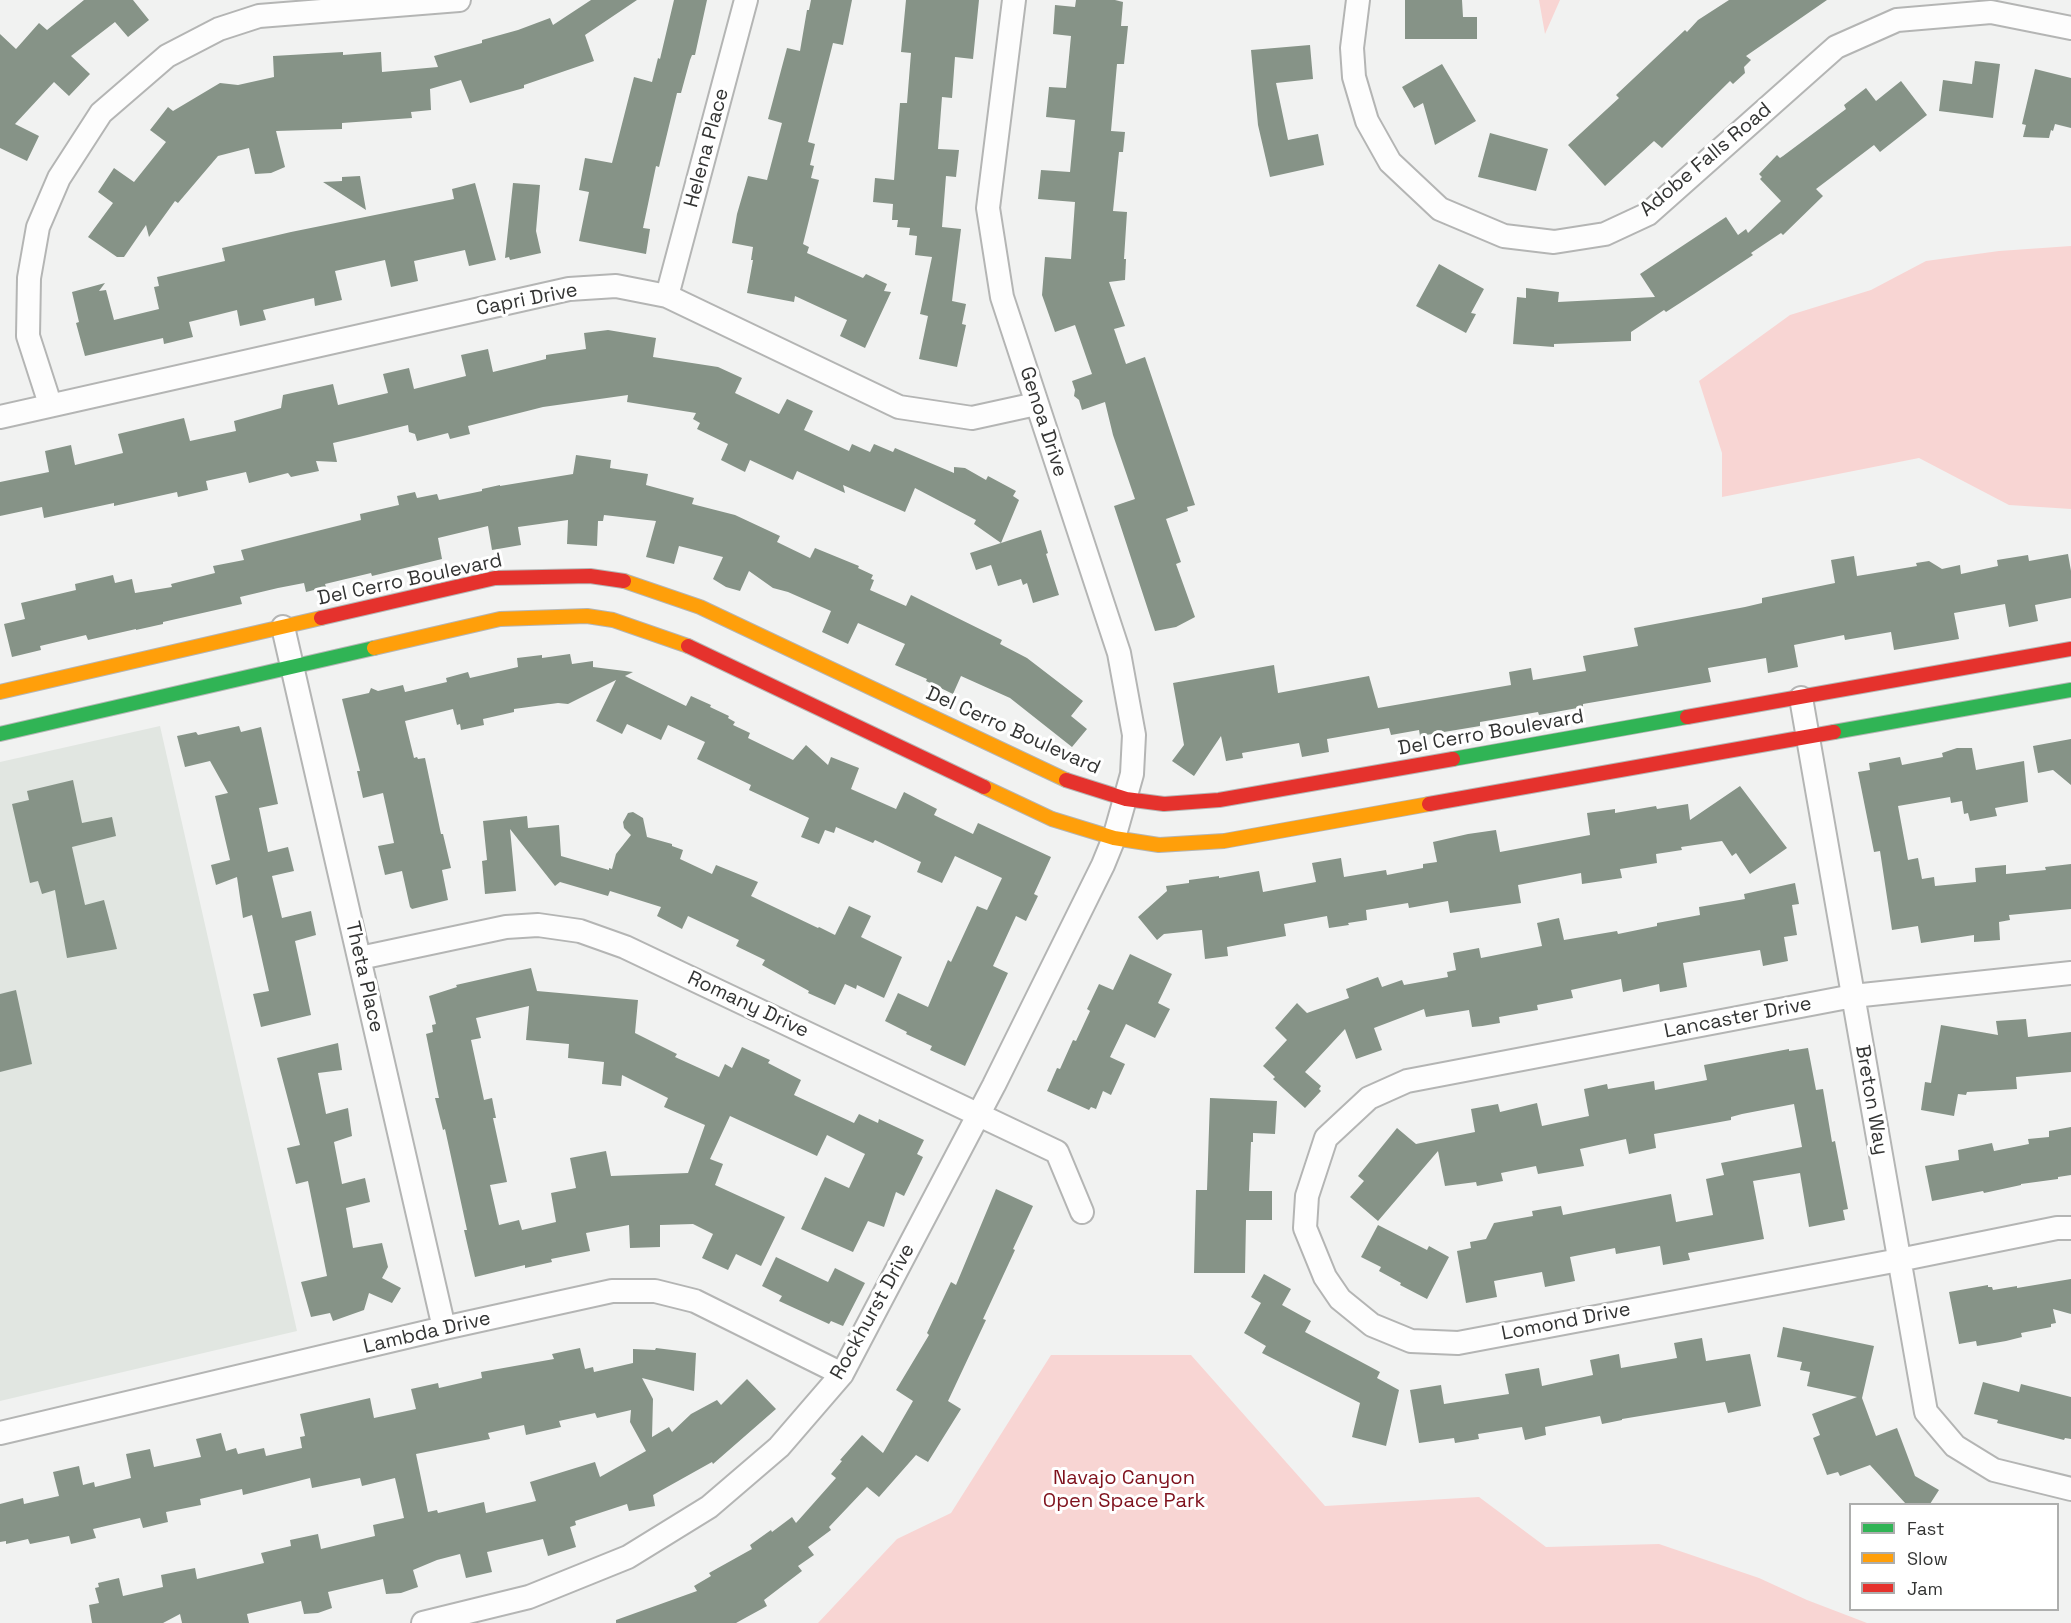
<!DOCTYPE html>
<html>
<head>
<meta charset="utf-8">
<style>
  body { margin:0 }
  #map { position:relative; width:2071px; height:1623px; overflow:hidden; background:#f1f2f1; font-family:"Space Grotesk",sans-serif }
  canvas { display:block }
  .legend { position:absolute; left:1849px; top:1503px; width:210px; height:108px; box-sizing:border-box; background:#fff; border:2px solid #adaead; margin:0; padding:8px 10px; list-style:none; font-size:18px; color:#333433 }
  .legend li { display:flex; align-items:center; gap:12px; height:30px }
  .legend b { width:30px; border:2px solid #adaead }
</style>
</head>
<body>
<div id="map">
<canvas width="2071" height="1623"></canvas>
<ul class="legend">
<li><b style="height:8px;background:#30b455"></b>Fast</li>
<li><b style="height:8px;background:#ff9f0a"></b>Slow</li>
<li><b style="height:8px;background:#e5322d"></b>Jam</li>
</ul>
</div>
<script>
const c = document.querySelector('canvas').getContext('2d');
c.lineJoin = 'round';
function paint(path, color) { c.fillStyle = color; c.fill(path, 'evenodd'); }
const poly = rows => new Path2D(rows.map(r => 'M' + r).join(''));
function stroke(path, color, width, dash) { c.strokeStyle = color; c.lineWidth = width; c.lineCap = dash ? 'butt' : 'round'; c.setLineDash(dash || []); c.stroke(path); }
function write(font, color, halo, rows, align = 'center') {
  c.font = font + ' "Space Grotesk",sans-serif'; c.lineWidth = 6; c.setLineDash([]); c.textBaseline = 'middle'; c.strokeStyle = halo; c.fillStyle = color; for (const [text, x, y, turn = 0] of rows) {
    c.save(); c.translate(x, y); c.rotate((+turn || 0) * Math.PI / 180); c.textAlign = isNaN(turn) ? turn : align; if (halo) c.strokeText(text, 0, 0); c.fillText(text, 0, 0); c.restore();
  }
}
paint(poly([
  [160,726,297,1331,0,1401,0,762]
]), '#e1e6e1');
paint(poly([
  [1539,0,1560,0,1545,34],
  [2071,246,2071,509,2009,505,1919,458,1722,497,1722,453,1699,381,1790,315,1871,290,1926,261,1999,251],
  [1051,1355,1191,1355,1325,1506,1479,1497,1546,1547,1659,1544,1759,1578,1807,1600,1867,1623,818,1623,897,1539,951,1513]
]), '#f8d5d3');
paint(poly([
  [84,0,133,0,149,20,128,37,115,22,71,56,90,74,69,96,54,82,15,124,39,136,27,161,0,148,0,34,16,49,39,23,47,30],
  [591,0,637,0,585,35,594,61,524,85,524,88,470,103,461,80,430,89,431,110,411,112,412,118,342,123,342,129,276,131,285,167,271,173,255,174,249,148,218,156,178,203,175,201,149,237,146,225,124,257,117,257,88,237,113,203,98,192,114,168,134,182,166,142,150,130,168,107,173,111,220,83,238,85,274,77,273,56,343,52,343,55,381,52,382,72,438,67,434,56,482,43,482,40,518,30,550,18,553,25],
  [674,0,707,0,695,55,692,55,690,60,681,93,677,93,659,167,656,166,643,228,650,229,646,254,579,241,589,192,579,190,585,158,612,163,634,77,652,82,658,58,660,59],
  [811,0,852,0,843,45,833,43,808,142,815,144,810,165,814,166,811,178,819,180,803,244,809,247,807,253,863,278,866,274,887,284,884,291,891,292,865,348,840,336,847,320,795,296,794,302,747,293,753,260,751,260,753,247,732,243,737,214,748,176,767,180,782,123,768,119,787,48,800,51,807,10,809,10],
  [906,0,979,0,973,59,955,57,952,98,942,97,938,149,959,150,956,177,946,176,942,227,961,229,952,301,966,304,962,324,966,325,957,367,919,359,928,316,920,314,932,257,915,255,917,236,909,235,910,228,897,227,898,220,892,220,893,204,873,202,875,178,894,180,900,103,907,103,911,53,901,52],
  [1076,0,1115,0,1123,2,1121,26,1128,26,1124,64,1117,64,1111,131,1125,132,1123,152,1119,152,1113,211,1127,212,1124,259,1126,259,1125,280,1109,282,1125,326,1114,329,1126,364,1145,357,1195,505,1187,507,1188,511,1166,519,1181,562,1176,564,1195,617,1176,627,1155,631,1114,506,1135,499,1113,435,1105,402,1082,410,1079,400,1074,396,1075,390,1072,381,1092,374,1075,325,1055,332,1042,295,1045,257,1071,259,1075,202,1038,199,1041,170,1070,172,1075,120,1046,117,1049,87,1066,88,1071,36,1053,34,1055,5,1075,7],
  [1405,0,1462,0,1463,17,1477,17,1477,39,1405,39],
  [1729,0,1827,0,1746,56,1751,60,1744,67,1745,73,1733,84,1730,81,1662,148,1654,141,1605,186,1568,145,1619,98,1616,95,1685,30,1687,32,1698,20],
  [1310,45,1313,79,1276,83,1288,140,1318,134,1324,165,1270,177,1258,125,1251,50],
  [1975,61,2000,64,1993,118,1939,111,1943,80,1972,84],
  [1442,64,1476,121,1435,145,1423,103,1414,108,1402,87],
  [2035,69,2071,78,2071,128,2055,124,2053,131,2051,130,2049,138,2023,137,2026,125,2022,124],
  [1901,81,1927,115,1880,152,1874,145,1816,189,1823,196,1783,235,1781,233,1751,253,1753,255,1694,294,1666,312,1664,310,1631,332,1631,341,1554,344,1554,347,1513,344,1517,297,1526,298,1526,288,1559,292,1558,302,1655,297,1640,274,1726,217,1738,235,1746,229,1748,233,1781,201,1760,179,1762,177,1759,174,1777,155,1780,158,1783,156,1846,109,1844,105,1866,88,1876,101],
  [1490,133,1548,149,1536,191,1478,177],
  [360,176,366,210,323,182,342,181,342,177],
  [475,183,496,260,469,266,465,250,414,261,418,281,391,287,385,260,335,271,342,300,315,306,314,298,263,310,266,320,240,326,237,310,189,322,193,337,164,344,163,338,85,356,76,323,79,322,72,292,105,283,99,291,106,290,114,320,159,309,154,287,159,286,157,277,225,261,222,248,291,232,454,199,452,189],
  [513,183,540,185,536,231,541,253,510,260,509,257,505,258],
  [1439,264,1484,289,1471,313,1476,314,1466,333,1416,306],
  [608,330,656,338,653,357,718,367,742,378,735,393,779,414,787,399,813,411,804,430,849,451,852,444,870,452,874,444,893,452,895,448,954,473,954,467,965,468,986,480,988,476,1016,491,1013,496,1019,500,1001,543,1041,530,1048,553,1046,554,1059,595,1033,603,1027,583,1023,585,1021,579,998,586,991,565,976,570,970,553,1001,543,974,524,976,520,915,488,905,512,843,485,845,493,797,471,793,480,750,460,745,472,721,460,728,444,697,429,700,423,693,419,696,413,627,402,628,395,543,407,468,426,470,434,450,439,448,433,417,441,415,434,409,432,408,425,359,437,333,443,337,462,316,461,319,471,291,477,288,473,249,483,246,472,206,481,208,490,178,497,177,492,114,506,114,503,44,518,42,507,0,516,0,482,49,472,45,451,71,445,75,465,123,453,118,434,184,418,190,441,236,431,234,421,281,408,283,395,333,384,338,405,388,393,383,374,409,368,414,389,466,376,461,355,488,349,493,372,546,359,546,355,586,349,584,333],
  [576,455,611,460,610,468,648,474,646,485,694,498,692,504,735,515,780,536,777,542,810,558,815,548,859,566,858,568,873,575,871,579,874,580,870,590,906,606,911,595,1002,640,1000,644,1027,658,1083,701,1071,716,1087,729,1072,747,1010,698,961,676,953,694,926,681,927,679,895,665,905,644,858,623,848,644,822,632,831,611,788,592,773,588,749,571,740,591,726,587,713,579,723,557,679,546,674,564,646,557,656,521,604,515,603,521,598,521,597,546,567,544,568,520,518,527,521,545,492,550,488,526,438,538,442,559,372,576,371,573,325,584,326,587,306,592,304,583,278,588,240,597,242,604,163,622,163,624,136,630,136,629,88,640,86,635,40,646,41,650,12,657,4,624,25,619,21,603,76,590,75,584,113,575,115,583,132,579,135,593,172,587,171,584,215,573,213,566,244,560,241,550,361,520,360,514,399,505,397,496,415,492,417,498,437,494,439,500,482,491,482,489,500,485,500,486,573,474],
  [2068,554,2071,571,2071,598,2035,605,2038,621,2009,627,2005,604,1954,613,1959,639,1894,650,1891,632,1845,640,1844,635,1794,645,1798,667,1768,673,1766,658,1708,668,1711,682,1583,704,1583,707,1539,715,1538,712,1480,722,1480,726,1420,736,1419,730,1391,735,1389,728,1327,739,1329,752,1302,757,1299,743,1242,753,1243,758,1226,761,1221,736,1194,776,1172,761,1184,745,1173,683,1274,665,1278,693,1369,676,1378,708,1511,685,1509,672,1531,668,1533,680,1586,671,1583,656,1638,646,1634,628,1745,607,1762,603,1762,598,1835,583,1831,560,1854,556,1857,576,1917,566,1916,563,1929,561,1942,569,1960,565,1961,574,1998,566,1997,560,2028,555,2029,561],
  [570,654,572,664,593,661,593,667,633,672,625,676,686,706,691,696,711,705,710,707,729,716,728,718,735,722,733,725,750,733,748,738,793,760,806,745,828,765,831,757,859,768,851,789,896,809,904,792,937,809,934,815,973,834,978,823,1051,857,1034,894,1038,896,1026,921,1016,916,993,966,1008,973,965,1066,930,1050,932,1046,906,1034,907,1032,885,1021,898,993,928,1007,948,960,951,962,977,906,987,910,1002,878,955,856,942,883,917,872,921,862,875,840,873,843,836,827,834,833,825,830,819,844,801,837,809,818,749,790,751,785,697,759,705,742,668,725,661,740,627,724,622,734,596,721,616,680,568,704,558,703,514,709,514,712,483,719,484,725,461,730,460,724,457,725,453,709,405,721,414,758,417,757,418,759,425,758,441,834,443,834,451,868,442,870,448,900,412,909,410,907,402,871,385,875,378,846,394,843,383,793,363,798,357,771,360,771,342,699,369,693,371,688,378,691,403,685,405,692,447,682,446,678,468,672,470,678,518,667,517,658,542,655,542,658],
  [239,726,241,732,261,727,278,804,259,808,268,852,288,847,294,871,272,876,282,918,311,911,316,935,295,941,311,1015,261,1027,253,994,269,991,252,915,243,918,237,877,216,885,211,865,230,860,215,796,228,793,210,761,185,767,177,736,196,732,198,735],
  [2071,739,2071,785,2053,770,2038,773,2033,746],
  [1957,748,1972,748,1976,770,2024,761,2028,802,1995,808,1997,816,1970,821,1968,813,1964,814,1962,801,1951,803,1950,797,1898,806,1908,860,1918,858,1922,879,1934,877,1935,886,1976,882,1975,868,2006,865,2006,874,2046,870,2045,867,2071,864,2071,909,2009,915,2010,920,1999,922,2000,940,1974,942,1974,935,1921,943,1918,926,1892,930,1880,851,1874,852,1858,772,1870,770,1869,763,1900,757,1902,765,1943,757,1942,753],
  [73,780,82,823,112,817,116,836,72,847,85,905,104,900,117,949,67,958,55,890,42,894,38,881,30,883,12,804,29,800,27,791],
  [1740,786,1787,848,1750,874,1736,853,1732,856,1722,841,1681,847,1682,850,1656,854,1657,863,1620,869,1622,878,1582,884,1581,873,1518,885,1521,903,1450,913,1448,901,1409,908,1408,903,1366,910,1367,920,1348,923,1349,925,1329,928,1327,916,1284,924,1286,936,1227,947,1228,956,1205,959,1202,930,1164,934,1157,940,1138,917,1167,891,1166,886,1189,883,1189,880,1219,876,1219,878,1259,871,1263,892,1316,882,1312,863,1341,858,1344,877,1386,870,1387,875,1423,868,1423,864,1437,862,1433,842,1468,834,1496,830,1500,852,1590,835,1587,813,1615,809,1615,813,1656,806,1657,809,1688,804,1690,820],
  [633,812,643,818,647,837,672,844,672,846,683,850,680,859,712,874,716,865,758,882,751,896,818,928,819,927,835,935,849,906,871,916,861,937,902,957,884,998,857,985,856,989,845,984,835,1005,808,993,809,991,762,965,765,960,736,946,739,940,688,916,682,929,657,916,661,907,610,891,608,896,560,882,555,886,510,829,516,891,485,894,482,861,487,860,483,821,527,816,528,828,559,825,561,856,609,870,609,868,612,869,616,854,631,835,624,828,623,822,628,813],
  [1795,883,1799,904,1792,905,1797,935,1784,937,1788,961,1763,966,1760,950,1683,963,1687,987,1660,992,1659,984,1623,992,1621,979,1571,990,1573,998,1537,1005,1538,1010,1499,1017,1500,1023,1482,1026,1472,1027,1469,1010,1426,1017,1424,1009,1374,1028,1382,1050,1356,1059,1345,1029,1305,1072,1321,1086,1319,1089,1321,1091,1305,1108,1273,1079,1275,1077,1263,1066,1287,1040,1275,1028,1297,1003,1307,1013,1349,998,1346,989,1378,977,1382,987,1402,980,1404,985,1448,977,1447,972,1456,970,1453,953,1479,948,1481,958,1542,946,1537,923,1559,918,1564,940,1617,931,1618,934,1657,926,1657,923,1700,915,1699,907,1745,899,1744,894],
  [1130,954,1172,974,1158,1003,1170,1009,1155,1038,1126,1024,1110,1057,1125,1064,1111,1095,1103,1091,1096,1109,1091,1107,1089,1110,1047,1091,1057,1068,1060,1069,1073,1040,1076,1041,1090,1011,1087,1009,1099,984,1113,990],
  [531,968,537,991,638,1000,635,1033,677,1054,675,1057,719,1077,725,1064,732,1068,742,1047,770,1060,768,1063,801,1080,794,1095,854,1123,859,1114,878,1123,879,1119,924,1140,917,1154,923,1157,904,1196,896,1192,884,1227,868,1221,853,1252,801,1229,825,1177,849,1188,865,1154,827,1135,817,1156,730,1116,710,1159,723,1164,715,1185,785,1217,761,1266,736,1254,728,1270,702,1258,713,1234,693,1224,660,1225,660,1247,630,1248,629,1225,586,1233,590,1251,551,1259,552,1262,525,1268,525,1265,475,1277,464,1230,467,1230,445,1129,443,1130,435,1098,439,1098,426,1034,433,1032,432,1025,436,1024,429,996,457,987,456,985],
  [529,1006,526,1040,569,1044,568,1058,604,1062,602,1084,621,1086,622,1075,668,1098,664,1107,705,1125,688,1173,611,1176,606,1151,570,1158,576,1188,551,1193,556,1222,522,1230,519,1220,499,1225,490,1185,507,1182,493,1118,496,1118,492,1098,484,1100,471,1040,481,1038,476,1018],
  [16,990,32,1064,0,1072,0,994],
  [2026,1019,2028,1037,2071,1032,2071,1072,2016,1077,2017,1089,1967,1092,1966,1095,1958,1094,1954,1116,1921,1110,1925,1082,1931,1083,1941,1025,1998,1035,1996,1021],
  [338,1043,342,1070,318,1073,326,1114,348,1108,352,1136,334,1142,342,1184,365,1178,370,1202,346,1208,353,1248,382,1243,388,1267,382,1278,401,1288,392,1303,369,1293,364,1310,333,1321,330,1313,311,1317,301,1282,327,1276,308,1181,296,1184,287,1148,300,1145,277,1058],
  [1808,1048,1816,1090,1823,1089,1832,1142,1835,1141,1848,1209,1843,1210,1845,1220,1809,1227,1800,1173,1753,1181,1764,1239,1688,1253,1690,1260,1663,1265,1660,1246,1616,1254,1615,1248,1570,1257,1575,1281,1545,1287,1542,1272,1494,1281,1497,1297,1466,1303,1457,1251,1471,1248,1470,1242,1486,1239,1494,1223,1533,1216,1532,1211,1561,1206,1563,1215,1671,1194,1676,1222,1713,1215,1706,1179,1724,1175,1721,1163,1802,1147,1794,1104,1742,1114,1731,1117,1731,1120,1654,1134,1656,1148,1629,1154,1626,1139,1580,1149,1584,1166,1538,1174,1536,1166,1501,1173,1503,1181,1477,1186,1476,1182,1445,1186,1438,1151,1378,1221,1350,1197,1364,1181,1358,1176,1397,1128,1416,1144,1475,1132,1471,1109,1498,1104,1500,1112,1537,1103,1542,1126,1589,1116,1584,1089,1607,1084,1608,1089,1654,1081,1655,1090,1707,1080,1704,1065,1789,1049,1789,1051],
  [1210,1098,1277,1101,1275,1134,1253,1133,1253,1142,1251,1142,1249,1191,1272,1191,1272,1220,1246,1220,1245,1273,1194,1273,1196,1190,1207,1190],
  [2071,1127,2071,1175,2058,1177,2058,1179,2021,1184,2021,1185,1984,1193,1983,1191,1932,1201,1925,1166,1959,1160,1958,1150,1992,1143,1994,1151,2029,1144,2028,1139,2049,1137,2049,1131],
  [996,1189,1033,1206,1013,1249,1015,1250,983,1319,986,1320,948,1401,961,1409,928,1462,916,1455,879,1497,867,1487,829,1527,831,1530,808,1547,814,1555,798,1566,802,1571,764,1600,767,1606,736,1623,616,1623,616,1620,697,1591,694,1586,711,1576,709,1573,752,1549,750,1545,771,1530,772,1532,792,1517,796,1523,836,1478,831,1474,842,1461,840,1460,862,1435,883,1453,913,1401,896,1390,929,1335,927,1333,951,1282,956,1285],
  [1378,1225,1427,1250,1429,1246,1449,1257,1427,1299,1400,1285,1401,1283,1379,1271,1381,1267,1361,1257],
  [776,1257,828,1282,835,1268,865,1283,843,1326,831,1321,829,1324,779,1301,782,1296,762,1286],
  [1264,1274,1291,1289,1282,1305,1311,1321,1305,1332,1380,1372,1377,1378,1399,1390,1386,1446,1352,1437,1360,1403,1262,1353,1266,1346,1244,1333,1261,1303,1251,1297],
  [2071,1279,2071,1314,2053,1309,2056,1323,2051,1324,2051,1327,2021,1333,2022,1337,2006,1341,1977,1346,1976,1341,1959,1344,1949,1292,1988,1285,1988,1287,1992,1287,1993,1290,2017,1286,2017,1288],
  [1783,1327,1874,1346,1862,1398,1876,1436,1897,1428,1915,1476,1939,1490,1930,1504,1906,1504,1870,1465,1840,1476,1838,1472,1827,1475,1813,1438,1820,1435,1812,1414,1857,1397,1807,1386,1810,1372,1800,1370,1802,1362,1777,1357],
  [1702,1338,1706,1361,1750,1354,1761,1406,1728,1413,1725,1402,1622,1419,1622,1420,1602,1424,1600,1416,1545,1427,1546,1435,1525,1440,1522,1427,1478,1434,1479,1439,1455,1443,1454,1438,1419,1443,1410,1390,1441,1385,1444,1404,1509,1394,1505,1374,1539,1368,1542,1386,1593,1375,1590,1360,1619,1354,1621,1368,1677,1358,1674,1343],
  [580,1348,585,1369,593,1367,594,1372,633,1363,633,1349,655,1350,656,1348,696,1353,694,1391,642,1378,653,1399,652,1437,669,1427,672,1432,691,1414,717,1400,721,1405,747,1379,776,1409,713,1464,712,1462,653,1495,655,1506,629,1511,627,1504,575,1521,576,1525,570,1527,576,1547,548,1556,543,1539,487,1552,492,1572,466,1578,460,1554,437,1560,413,1570,418,1587,401,1593,386,1594,383,1579,328,1592,332,1608,318,1613,304,1614,301,1601,247,1614,249,1623,182,1623,180,1614,163,1623,92,1623,89,1605,99,1603,95,1588,99,1587,98,1583,119,1578,123,1596,163,1587,161,1575,195,1568,197,1579,264,1563,261,1553,291,1546,290,1540,318,1534,321,1549,375,1536,373,1525,404,1518,395,1478,362,1486,360,1478,312,1488,310,1478,243,1495,242,1489,200,1499,201,1505,166,1512,168,1522,143,1528,140,1518,93,1529,96,1538,71,1544,69,1536,30,1544,28,1539,6,1544,6,1541,0,1542,0,1504,23,1498,24,1504,59,1496,53,1472,79,1466,83,1485,94,1482,95,1487,131,1478,126,1454,150,1449,154,1467,201,1457,196,1439,221,1433,226,1451,236,1448,238,1454,264,1448,266,1456,302,1448,300,1437,305,1436,300,1414,370,1398,374,1418,416,1409,411,1389,438,1383,439,1388,482,1378,481,1372,554,1359,552,1354],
  [631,1410,630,1422,646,1451,600,1477,595,1462,530,1482,536,1501,486,1513,484,1502,438,1513,437,1510,428,1512,416,1454,490,1439,488,1433,524,1425,526,1435,561,1427,559,1421,595,1413,597,1418],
  [1983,1382,2019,1392,2021,1384,2071,1397,2071,1439,2065,1438,2064,1440,1997,1423,1998,1420,1974,1414]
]), '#869387');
const street = poly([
  [1358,0,1352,48,1354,77,1367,121,1390,162,1440,209,1504,236,1554,242,1605,234,1648,214,1836,47,1897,20,1991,12,2071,28],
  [667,296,746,0],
  [50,404,28,336,29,278,38,227,59,178,101,113,167,56,219,29,259,16,459,0],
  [0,417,569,289,616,286,667,296,899,407,972,418,1036,404],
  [283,627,444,1328],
  [1801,698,1926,1412,1955,1446,1994,1470,2071,1489],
  [360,958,506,927,538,925,580,931,625,947,1057,1152,1082,1212],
  [2071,973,1853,996,1407,1081,1369,1098,1326,1138,1307,1196,1305,1228,1325,1277,1340,1299,1372,1325,1411,1341,1458,1343,1899,1260,2057,1228,2071,1228],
  [0,1433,444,1328,612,1291,655,1291,695,1301,842,1374],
  [423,1623,529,1597,628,1557,709,1507,779,1447,842,1374,994,1085,1103,865,1114,838,1132,774,1134,735,1119,653,1002,297,988,208,1014,0]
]);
const fast = poly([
  [1834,732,2071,690],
  [0,734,374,648],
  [1453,759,1687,717]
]);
const slow = poly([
  [624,581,700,607,1066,780],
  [374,648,500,619,587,616,613,620,688,646],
  [0,692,321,618],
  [984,787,1052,819,1114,838,1159,845,1224,841,1429,804]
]);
const jam = poly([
  [321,618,495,578,590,576,624,581],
  [688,646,984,787],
  [1687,717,2071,649],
  [1066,780,1126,799,1164,804,1219,800,1453,759],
  [1429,804,1834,732]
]);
stroke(street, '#b4b5b4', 26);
stroke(fast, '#b4b5b4', 16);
stroke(slow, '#b4b5b4', 16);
stroke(jam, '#b4b5b4', 16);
stroke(street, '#fdfdfd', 22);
stroke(fast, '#30b455', 14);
stroke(slow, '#ff9f0a', 14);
stroke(jam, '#e5322d', 14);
write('20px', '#333433', '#fff', [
  ["Helena Place",707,148,-75],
  ["Adobe Falls Road",1706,160,-40],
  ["Capri Drive",527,300,-11],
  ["Genoa Drive",1043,422,72],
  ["Del Cerro Boulevard",410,580,-12],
  ["Del Cerro Boulevard",1013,731,24],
  ["Del Cerro Boulevard",1491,733,-10],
  ["Theta Place",364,977,77],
  ["Romany Drive",748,1005,25],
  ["Lancaster Drive",1738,1018,-11],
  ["Breton Way",1871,1100,80],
  ["Rockhurst Drive",873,1312,-61],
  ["Lomond Drive",1566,1322,-11],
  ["Lambda Drive",427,1333,-13]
]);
write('20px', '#7f121d', '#fff', [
  ["Navajo Canyon",1124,1479],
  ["Open Space Park",1124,1502]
]);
</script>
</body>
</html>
